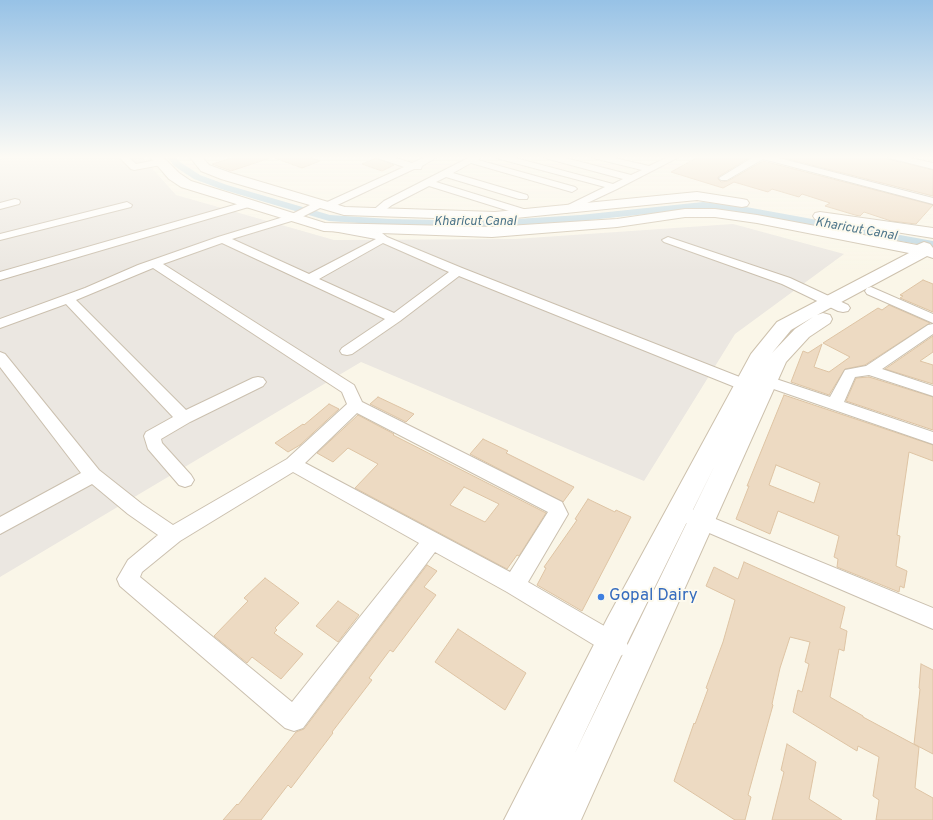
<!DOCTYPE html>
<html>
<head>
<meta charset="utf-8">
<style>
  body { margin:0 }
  canvas { display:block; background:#faf6e8 }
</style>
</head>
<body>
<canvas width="933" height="820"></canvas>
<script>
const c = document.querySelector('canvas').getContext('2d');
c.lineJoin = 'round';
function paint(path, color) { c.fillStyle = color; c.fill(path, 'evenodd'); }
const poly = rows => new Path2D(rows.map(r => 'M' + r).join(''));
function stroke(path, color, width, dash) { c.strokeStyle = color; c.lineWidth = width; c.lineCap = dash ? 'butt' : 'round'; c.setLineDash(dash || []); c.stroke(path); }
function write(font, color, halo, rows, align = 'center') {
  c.font = font + ' Overpass,sans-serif'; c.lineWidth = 4; c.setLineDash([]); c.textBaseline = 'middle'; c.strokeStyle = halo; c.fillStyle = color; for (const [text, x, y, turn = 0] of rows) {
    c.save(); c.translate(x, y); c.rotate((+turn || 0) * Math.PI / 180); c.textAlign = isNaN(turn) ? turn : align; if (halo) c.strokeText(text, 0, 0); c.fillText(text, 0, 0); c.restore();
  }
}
paint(poly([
  [0,156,141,156,176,195,334,240,515,239,733,224,844,254,735,334,644,481,361,362,0,577]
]), '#ebe7e1');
paint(poly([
  [167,156,175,156,180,162,200,175,227,185,330,215,389,219,485,221,580,215,703,202,746,207,933,241,933,247,746,213,703,208,580,221,485,227,389,225,329,221,221,189,194,179,174,166,167,156]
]), '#bed7e2');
const building = poly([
  [238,156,270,156,270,158,231,171,212,164,238,156],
  [272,156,305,156,320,161,302,168,272,157,272,156],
  [700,156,752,156,718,177,718,179,721,182,728,181,763,161,933,205,916,224,891,221,864,212,860,216,855,215,825,206,830,203,802,194,799,197,772,189,768,192,734,182,723,188,671,172,700,156],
  [776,156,876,156,933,170,933,196,776,156],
  [376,158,378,159,394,165,382,171,362,164,376,158],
  [923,280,933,284,933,312,900,298,903,296,900,295,923,280],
  [889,305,930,323,865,365,845,369,829,395,791,382,803,351,808,353,822,344,814,367,829,372,850,357,823,343,878,308,882,310,889,305],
  [933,336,933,352,920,361,933,365,933,384,885,369,933,336],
  [869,377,933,397,933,430,846,401,856,378,869,377],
  [784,395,933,445,933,461,909,452,897,535,900,536,896,566,907,571,904,588,900,586,899,592,837,567,838,559,834,557,839,536,778,511,770,534,736,519,749,486,747,486,784,395],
  [776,465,820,483,814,503,769,485,776,465],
  [378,397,414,414,406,422,370,404,378,397],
  [329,404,339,409,300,445,288,452,275,443,303,424,304,425,329,404],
  [358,415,394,434,393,435,546,513,519,556,517,555,507,569,355,488,378,464,348,448,333,462,317,453,358,415],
  [464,487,499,504,485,522,450,505,464,487],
  [483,439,508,451,506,453,574,487,563,502,470,454,483,439],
  [588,499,615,512,616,510,631,517,582,611,537,585,546,568,544,567,577,520,575,519,588,499],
  [744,562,845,607,840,628,847,631,844,651,839,649,830,697,863,716,863,717,919,747,915,788,933,798,933,820,876,820,879,800,873,796,879,757,858,746,857,751,793,712,798,690,802,692,809,664,805,662,810,642,790,637,780,668,772,704,773,705,748,795,751,797,745,820,735,820,674,781,694,723,695,724,708,689,706,688,723,642,735,600,706,586,714,567,738,579,744,562],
  [427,565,437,571,424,587,436,595,393,652,390,650,369,678,372,680,332,732,333,733,291,788,288,785,261,820,223,820,237,804,238,805,296,732,304,729,427,565],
  [265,578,299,603,275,628,277,630,274,633,303,654,281,679,252,657,247,663,214,636,248,601,244,598,265,578],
  [338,601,359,615,338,642,316,626,338,601],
  [458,629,526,673,505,710,435,662,458,629],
  [921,664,933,670,933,754,914,744,920,689,919,688,921,664],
  [787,744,816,762,809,799,842,820,772,820,784,772,781,770,787,744]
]);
paint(building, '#eddac2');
stroke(building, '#dec4a4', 1);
const street = poly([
  [0,156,5,156,0,159,0,156],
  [118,156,127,156,136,164,161,159,165,162,161,165,134,170,131,169,118,156],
  [377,156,389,156,412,163,428,156,439,156,422,166,421,169,414,169,331,208,327,209,322,207,298,219,232,239,309,274,376,239,333,231,332,229,333,227,337,226,382,233,387,237,462,268,760,385,763,389,760,393,755,394,750,393,459,276,400,321,352,354,347,355,342,354,340,351,342,348,385,319,222,243,163,264,354,385,362,402,562,502,568,514,528,582,625,638,628,646,625,654,617,657,609,654,507,592,435,552,303,728,294,731,285,728,120,586,117,579,128,560,158,535,128,514,92,484,0,534,0,517,81,473,0,367,0,352,5,354,99,470,142,504,173,525,287,459,347,404,342,392,153,268,76,300,186,410,253,378,258,377,263,378,266,382,263,386,190,422,161,439,162,443,191,475,194,480,191,485,185,487,179,485,148,449,144,436,146,432,173,417,66,304,0,328,0,319,85,288,138,265,218,237,290,215,316,202,320,201,325,203,404,167,378,158,377,156],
  [383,243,449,272,394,313,319,279,383,243],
  [357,413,548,512,510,572,305,463,357,413],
  [293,472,419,543,292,702,140,577,142,572,180,541,293,472],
  [472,156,482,156,478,160,575,187,577,189,572,192,471,163,453,173,527,195,528,197,527,199,519,199,446,177,436,182,530,211,531,213,530,215,522,215,429,186,392,205,380,214,376,215,371,212,384,201,472,156],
  [495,156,508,156,613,184,623,179,545,158,544,156,558,156,631,175,642,170,593,158,592,156,606,156,649,166,670,156,681,156,617,189,566,213,561,210,562,208,605,187,496,158,495,156],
  [755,156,771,156,933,198,933,204,763,159,727,180,721,180,719,178,755,156],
  [888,156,902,156,933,163,933,169,889,158,888,156],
  [15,199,19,200,20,202,19,204,0,209,0,203,15,199],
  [248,201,252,202,253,204,252,206,0,280,0,272,248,201],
  [127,202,132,205,131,207,0,240,0,234,127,202],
  [668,237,790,278,848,305,850,308,848,311,843,312,838,311,782,284,664,242,662,240,668,237],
  [871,287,933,314,933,323,867,294,865,291,867,288,871,287],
  [933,324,933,334,882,369,933,386,933,396,869,375,855,377,844,402,933,432,933,444,762,385,759,381,762,377,767,376,830,397,845,370,866,366,928,325,933,324],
  [679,504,933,608,933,629,672,517,670,512,672,507,679,504]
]);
const secondary = poly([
  [149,156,162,156,179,173,191,181,325,223,492,227,617,219,685,209,715,209,757,215,917,245,924,242,930,244,933,248,933,258,927,256,817,315,823,313,830,315,832,319,830,323,809,337,786,362,581,820,543,820,544,817,543,820,504,820,608,617,751,354,777,322,909,253,757,223,715,217,685,217,617,227,492,237,324,231,181,187,169,179,149,156],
  [813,317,795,329,772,353,791,330,813,317],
  [715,465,574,755,630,637,715,465],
  [189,156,201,156,209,165,231,173,345,207,495,212,697,192,742,199,747,200,749,203,747,206,742,207,697,200,495,220,344,215,221,179,201,171,189,156],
  [820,212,933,228,933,238,815,219,813,216,815,213,820,212]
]);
stroke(street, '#cbc0af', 2);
stroke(secondary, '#cdc1ad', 2);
paint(street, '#fff');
paint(secondary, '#fff');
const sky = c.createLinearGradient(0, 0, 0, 271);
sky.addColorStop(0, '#97c2e6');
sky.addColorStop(0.58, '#fdfbf5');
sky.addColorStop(1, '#fdfbf500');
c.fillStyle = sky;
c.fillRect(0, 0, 933, 271);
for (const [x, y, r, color] of [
  [601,597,4,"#3f7fe0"]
]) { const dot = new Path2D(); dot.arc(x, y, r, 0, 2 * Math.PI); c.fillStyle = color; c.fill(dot); stroke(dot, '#fdfaee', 1.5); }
write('italic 13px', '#4d758a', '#fdfaee', [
  ["Kharicut Canal",475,222],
  ["Kharicut Canal",856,230,10]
]);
write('17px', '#366cbe', '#fdfaee', [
  ["Gopal Dairy",609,597]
], 'left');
</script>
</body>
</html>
